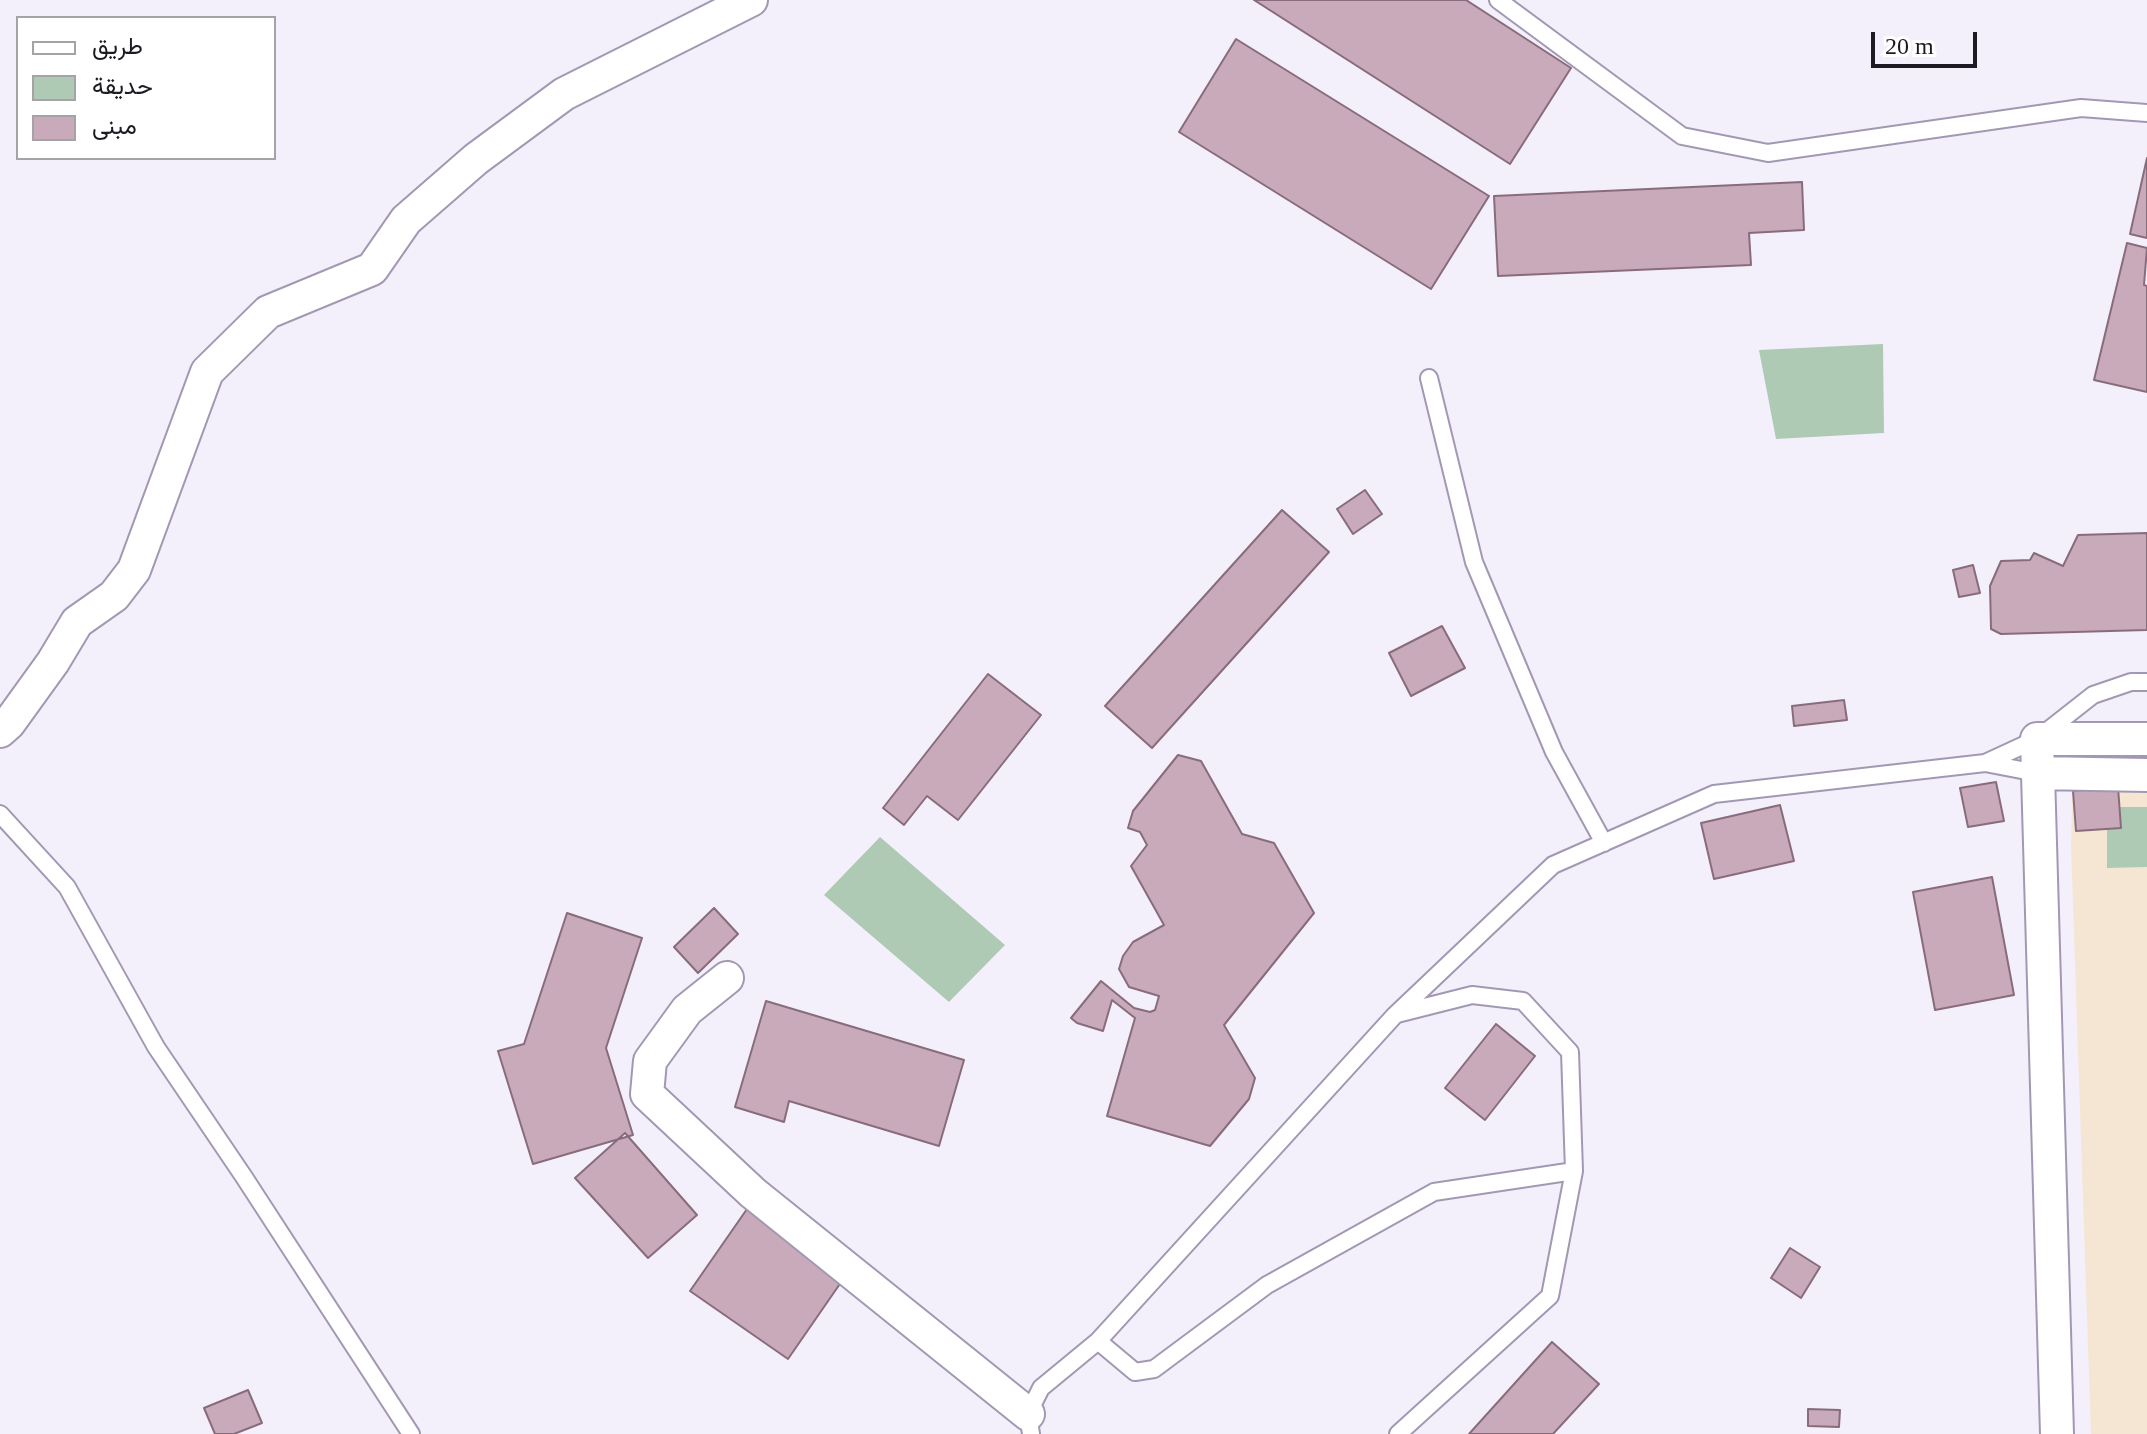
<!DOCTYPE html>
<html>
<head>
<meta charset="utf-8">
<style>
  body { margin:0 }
  #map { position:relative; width:2147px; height:1434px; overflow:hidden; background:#f4f0fb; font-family:"Times New Roman",Vazirmatn,serif }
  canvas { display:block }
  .legend { position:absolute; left:16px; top:16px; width:260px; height:144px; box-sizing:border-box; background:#fff; border:2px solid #a5a3a7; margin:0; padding:10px 14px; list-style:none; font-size:24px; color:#1e1a24 }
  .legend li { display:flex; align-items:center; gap:16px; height:40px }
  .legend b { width:40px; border:2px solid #a5a3a7 }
  .scale { position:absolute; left:1871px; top:32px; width:106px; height:36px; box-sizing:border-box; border:4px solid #1e1a24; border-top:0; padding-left:10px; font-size:24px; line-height:28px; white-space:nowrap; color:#1e1a24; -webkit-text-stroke:6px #fff; paint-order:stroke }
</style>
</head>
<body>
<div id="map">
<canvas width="2147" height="1434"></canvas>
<ul class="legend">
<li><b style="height:10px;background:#fff"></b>طريق</li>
<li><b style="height:22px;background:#aecab4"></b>حديقة</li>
<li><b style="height:22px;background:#c8aabb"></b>مبنى</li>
</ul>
<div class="scale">20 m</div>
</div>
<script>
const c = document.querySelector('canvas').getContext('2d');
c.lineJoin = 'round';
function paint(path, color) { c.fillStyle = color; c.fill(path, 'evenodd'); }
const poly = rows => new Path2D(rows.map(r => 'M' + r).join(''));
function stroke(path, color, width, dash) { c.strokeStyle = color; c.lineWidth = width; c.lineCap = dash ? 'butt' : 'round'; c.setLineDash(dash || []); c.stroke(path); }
paint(poly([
  [2147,721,2147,1434,2091,1434,2071,846,2074,722]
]), '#f4e6d3');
paint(poly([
  [1883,344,1884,433,1776,439,1759,350],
  [2107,807,2147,807,2147,867,2107,868],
  [880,837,1005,945,949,1002,824,895]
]), '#aecab4');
const building = poly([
  [1254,0,1466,0,1571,68,1510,164,1254,0],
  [1236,39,1489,196,1431,289,1179,132,1236,39],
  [2147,158,2147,238,2130,234,2147,158],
  [1802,182,1804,230,1749,233,1751,265,1498,276,1494,196,1802,182],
  [2127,243,2147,248,2144,285,2147,286,2147,392,2094,380,2127,243],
  [1365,490,1382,514,1353,534,1337,509,1365,490],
  [1282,510,1329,552,1152,748,1105,706,1282,510],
  [2147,533,2147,630,2001,634,1991,629,1990,586,2001,561,2030,560,2034,553,2063,566,2078,535,2147,533],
  [1973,565,1980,593,1959,597,1953,570,1973,565],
  [1442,626,1465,668,1411,696,1389,653,1442,626],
  [988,674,1041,715,958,820,927,796,904,825,883,808,988,674],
  [1844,700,1847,720,1794,726,1792,706,1844,700],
  [1178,755,1201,761,1242,834,1274,843,1314,913,1224,1025,1255,1078,1249,1099,1210,1146,1107,1116,1135,1018,1112,1000,1103,1031,1077,1023,1071,1018,1101,981,1134,1008,1150,1012,1155,1010,1159,996,1129,987,1119,969,1123,956,1133,942,1164,925,1131,866,1147,845,1140,832,1128,828,1133,811,1178,755],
  [1996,782,2004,821,1968,827,1960,788,1996,782],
  [2118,787,2121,828,2076,831,2073,791,2118,787],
  [1780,805,1794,861,1714,879,1701,823,1780,805],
  [1992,877,2014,995,1935,1010,1913,892,1992,877],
  [714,908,738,934,698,973,674,947,714,908],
  [567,913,642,938,606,1048,633,1135,533,1164,498,1051,524,1044,567,913],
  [766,1001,964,1060,939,1146,789,1101,784,1122,735,1107,766,1001],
  [1496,1024,1535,1056,1485,1120,1445,1088,1496,1024],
  [625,1133,697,1215,648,1258,575,1178,625,1133],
  [747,1209,844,1278,788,1359,690,1291,747,1209],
  [1790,1248,1820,1267,1801,1298,1771,1278,1790,1248],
  [1552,1342,1599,1384,1553,1434,1469,1434,1552,1342],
  [248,1390,262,1423,234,1434,215,1434,204,1408,248,1390],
  [1808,1409,1840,1410,1839,1427,1808,1426,1808,1409]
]);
paint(building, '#c8aabb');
stroke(building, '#886c7c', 2);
const lane = poly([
  [1498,0,1682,136,1768,153,2081,108,2147,113],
  [1429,378,1474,562,1554,752,1604,843],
  [1985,763,2037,739,2093,695,2131,682,2147,682],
  [0,814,67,887,156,1047,244,1177,411,1434],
  [1397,1014,1472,995,1523,1001,1570,1052,1574,1171,1550,1296,1398,1434],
  [1098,1341,1395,1015,1553,865,1714,794,1985,763,2037,773],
  [1031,1434,1028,1414,1041,1388,1098,1341,1135,1372,1154,1369,1267,1285,1434,1192,1574,1171]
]);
const street = poly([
  [0,731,9,723,53,662,77,622,114,596,134,570,207,372,268,312,372,269,406,220,476,159,564,94,751,0],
  [2037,773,2147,775],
  [727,978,687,1010,650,1061,647,1094,753,1193,1028,1414],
  [2057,1434,2037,739,2147,739]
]);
stroke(lane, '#a398b3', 20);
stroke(street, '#a398b3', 36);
stroke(lane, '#fff', 16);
stroke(street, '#fff', 32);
</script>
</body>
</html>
